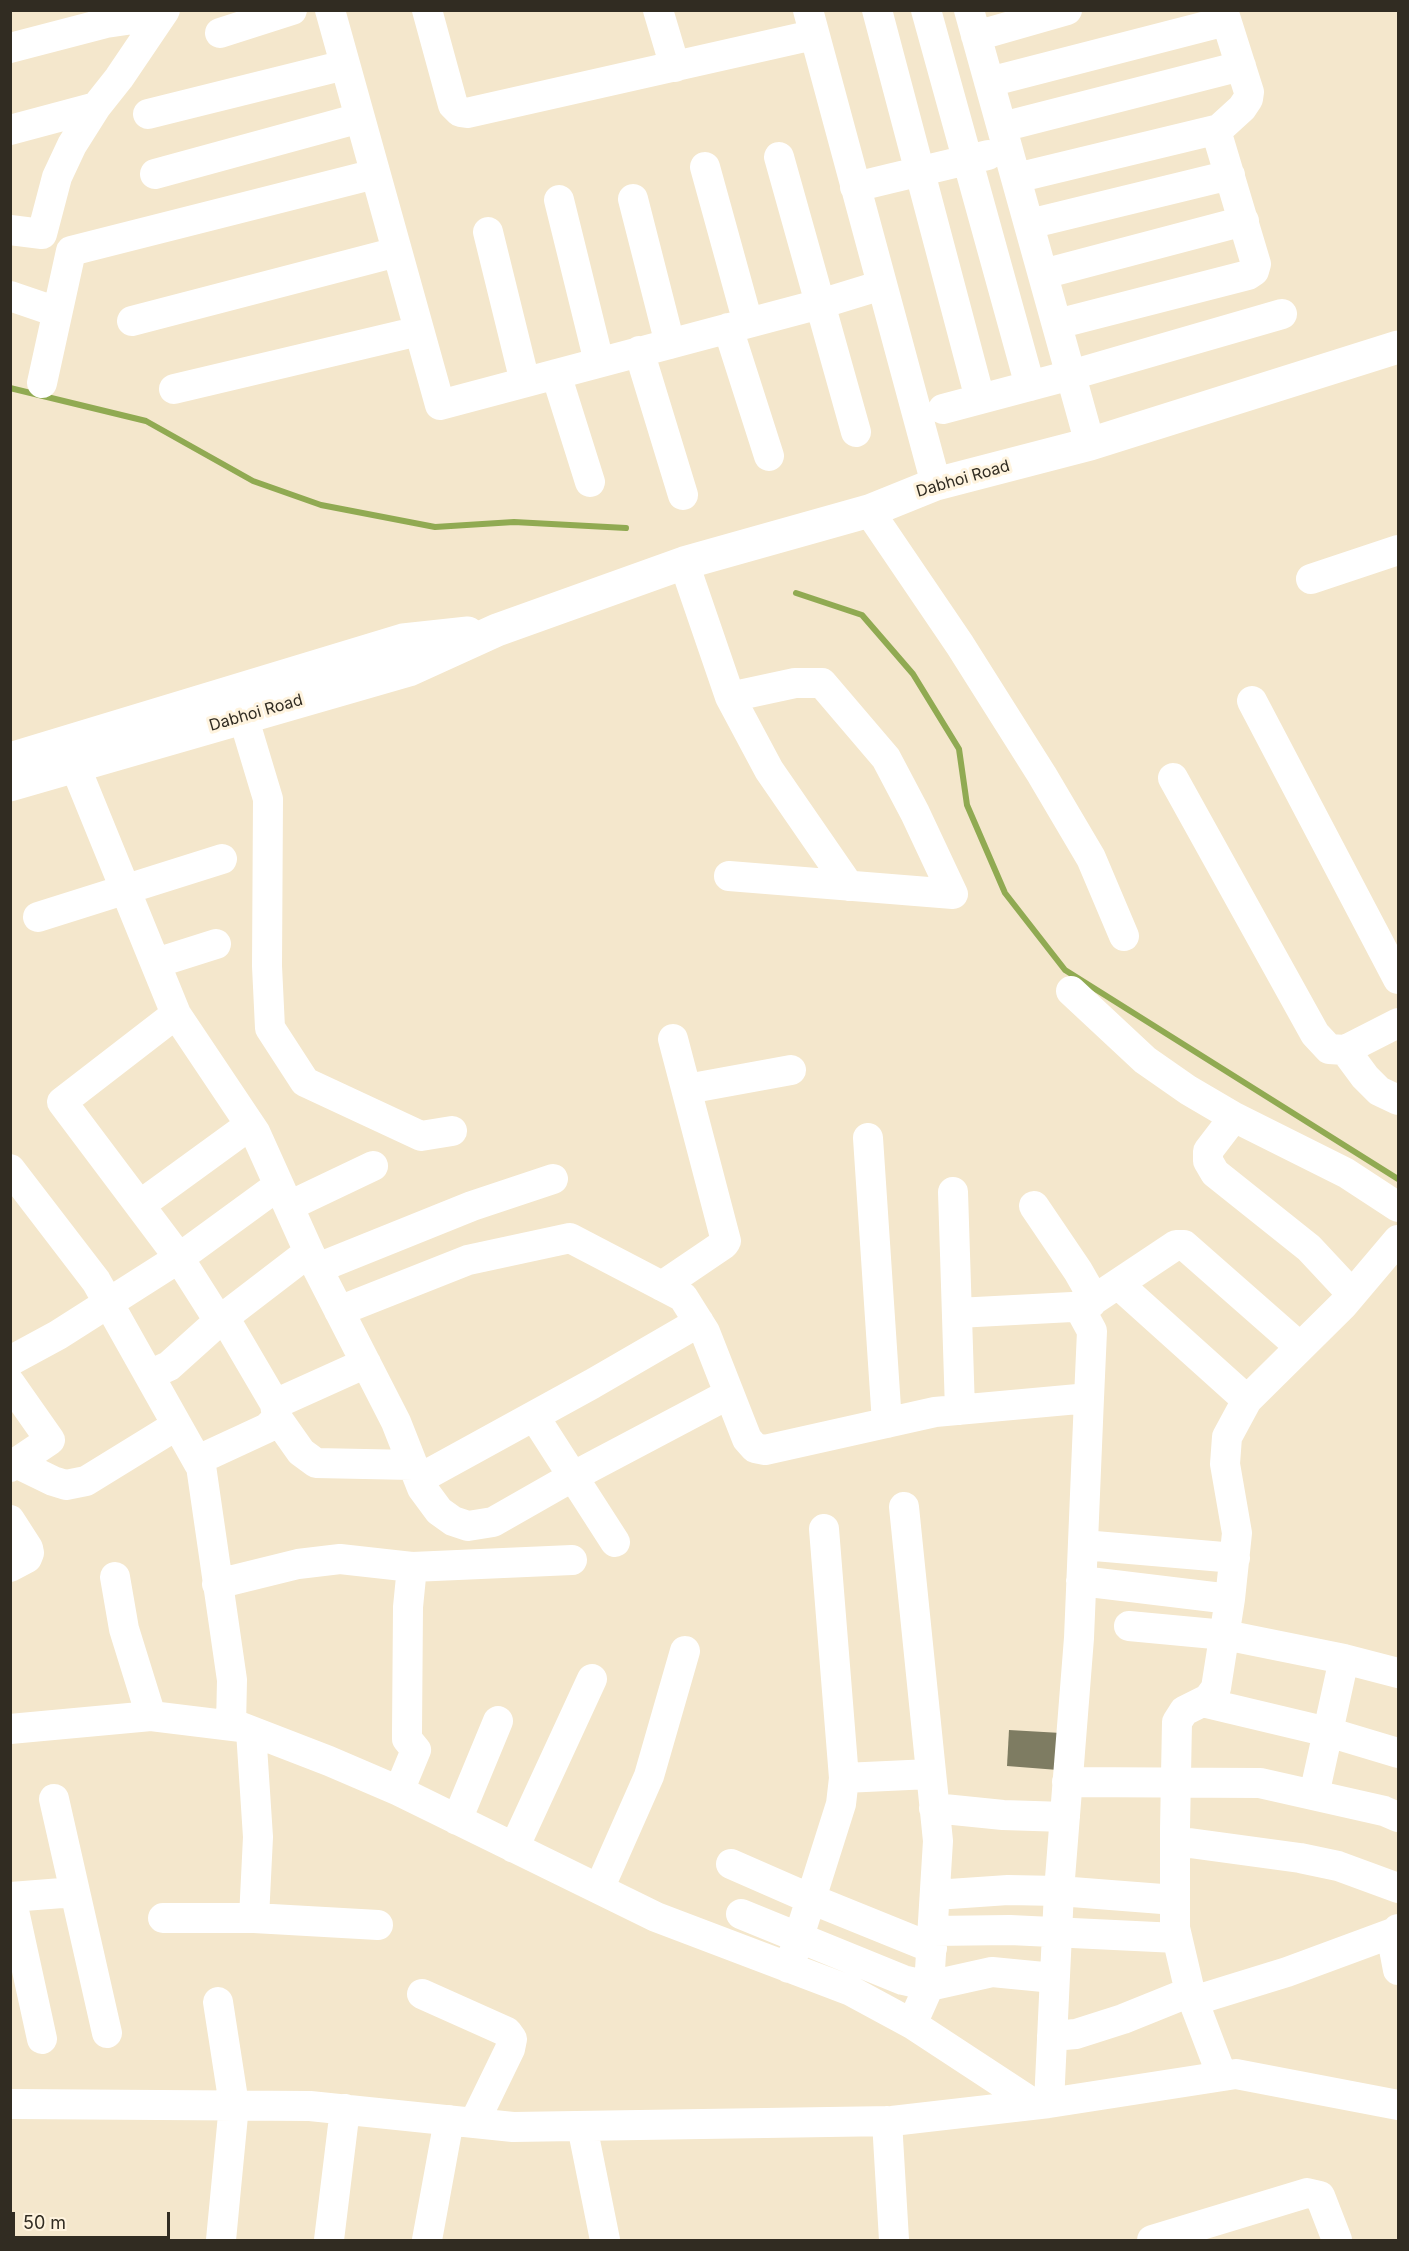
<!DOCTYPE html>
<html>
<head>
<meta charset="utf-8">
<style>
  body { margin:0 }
  #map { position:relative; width:1409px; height:2251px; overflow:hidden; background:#f4e7cc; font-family:Inter,sans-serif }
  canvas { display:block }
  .frame { position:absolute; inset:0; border:12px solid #312c22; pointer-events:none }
  .scale { position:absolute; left:12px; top:2212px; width:158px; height:27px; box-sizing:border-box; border:3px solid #312c22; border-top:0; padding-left:8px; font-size:18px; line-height:21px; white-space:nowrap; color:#312c22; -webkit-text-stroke:4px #fff4df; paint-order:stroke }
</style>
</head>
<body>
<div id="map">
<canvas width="1409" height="2251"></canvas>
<div class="frame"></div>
<div class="scale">50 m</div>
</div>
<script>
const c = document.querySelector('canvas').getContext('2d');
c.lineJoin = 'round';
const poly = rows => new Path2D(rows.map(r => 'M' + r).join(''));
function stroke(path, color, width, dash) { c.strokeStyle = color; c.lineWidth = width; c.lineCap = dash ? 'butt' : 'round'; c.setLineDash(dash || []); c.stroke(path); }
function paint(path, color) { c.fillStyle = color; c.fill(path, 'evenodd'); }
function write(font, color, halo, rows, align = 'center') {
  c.font = font + ' Inter,sans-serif'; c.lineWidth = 6; c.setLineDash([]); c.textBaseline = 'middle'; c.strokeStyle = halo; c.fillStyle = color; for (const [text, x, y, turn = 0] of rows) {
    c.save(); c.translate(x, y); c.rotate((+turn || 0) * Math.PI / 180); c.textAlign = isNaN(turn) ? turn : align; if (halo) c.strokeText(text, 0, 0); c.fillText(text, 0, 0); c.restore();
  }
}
stroke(poly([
  [10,388,146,421,253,481,321,505,435,527,514,522,626,528],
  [796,593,862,615,913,674,959,749,967,805,1005,893,1065,970,1398,1179]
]), '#90aa52', 6);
paint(poly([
  [1009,1730,1061,1733,1058,1770,1007,1766]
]), '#7e7c62');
stroke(poly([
  [330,10,440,405,820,304,882,285],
  [427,10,453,105,460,112,467,113,813,35],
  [658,10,675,67],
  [808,10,936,484],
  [877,10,980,399],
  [926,10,1030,386],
  [969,10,1090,444],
  [220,33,292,10],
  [976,36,1067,10],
  [10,48,106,23,161,15],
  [989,82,1226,21],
  [148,114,345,65],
  [1002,127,1241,66],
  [10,130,96,107],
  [779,157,856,432],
  [705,167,748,323],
  [155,174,360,118],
  [1016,178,1219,129],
  [855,187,988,155],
  [633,199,670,344],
  [559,200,599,362],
  [1029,224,1230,175],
  [10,230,42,234,57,177,72,145,96,107,119,78,165,10],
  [488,232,525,382],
  [1043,274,1244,221],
  [10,296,57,312],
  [132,321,397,252],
  [1057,324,1248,275,1254,271,1256,264,1218,137,1219,129,1242,108,1248,99,1249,92,1223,10],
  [728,328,769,456],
  [639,351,683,495],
  [556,374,590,482],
  [42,383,71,251,375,174],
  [174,389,419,331],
  [943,409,1071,375,1282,314],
  [869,511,960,645,1042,775,1091,858,1124,936],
  [684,563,730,697,795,683,822,683,886,758,915,813,953,894,729,876],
  [1311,579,1398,550],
  [730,697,769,770,849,886],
  [1252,701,1398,979],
  [243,716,268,799,267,966,270,1028,305,1082,421,1136,452,1131],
  [70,743,75,766,176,1014,255,1132,309,1252,219,1321,169,1366,149,1375],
  [1173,778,1315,1034,1329,1049,1345,1050,1398,1023],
  [38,917,222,859],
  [156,963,216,944],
  [1071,991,1145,1060,1188,1090,1234,1117,1346,1173,1398,1207],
  [176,1014,62,1102,177,1255,219,1321],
  [1345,1050,1365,1077,1379,1091,1398,1100],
  [687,1089,791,1070],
  [1234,1117,1208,1151,1208,1161,1215,1173,1309,1248,1352,1294],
  [868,1138,887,1423],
  [10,1169,96,1281,199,1464],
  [953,1192,960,1410],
  [140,1205,250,1125],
  [289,1206,373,1166],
  [1034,1206,1078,1271,1086,1285,1091,1303],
  [309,1252,396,1422,422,1488,439,1511,453,1521,468,1526,493,1522,572,1477,729,1394],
  [318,1268,472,1206,553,1179],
  [1118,1284,1247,1400],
  [662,1286,724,1244,726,1241,673,1039],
  [1080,1309,1176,1245,1184,1245,1300,1347],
  [339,1311,468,1260,570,1238,683,1297,705,1332,747,1439,755,1448,765,1450,935,1412,1089,1398,1079,1638,1059,1891,1049,2103],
  [957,1313,1072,1307,1080,1309,1092,1331,1089,1398],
  [224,1317,275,1404,277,1418,267,1428,200,1459,232,1680,231,1726],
  [10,1361,58,1335,179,1258,279,1185],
  [10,1383,50,1440,10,1467],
  [275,1404,366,1363],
  [534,1416,615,1542],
  [277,1418,301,1452,316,1463,413,1465],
  [16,1463,53,1481,66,1485,86,1481,177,1425],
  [419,1479,592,1384,699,1322],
  [904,1507,938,1841,929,1986,912,2024],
  [10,1520,28,1548,29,1553,27,1558,10,1567],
  [1083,1545,1235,1558],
  [115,1577,124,1629,151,1716],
  [1081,1581,1230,1599],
  [217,1584,298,1564,340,1559,412,1567,572,1560],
  [1129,1626,1225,1635,1344,1659,1398,1673],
  [1202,1702,1328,1732,1398,1753],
  [10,1729,151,1716,241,1727,329,1761,399,1791,656,1917,851,1991,912,2024,1034,2104],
  [251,1731,258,1837,254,1918],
  [844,1778,930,1774],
  [1067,1782,1260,1783,1384,1811,1398,1817],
  [399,1791,416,1750,407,1739,407,1732,408,1607,412,1567],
  [1314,1795,1344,1659],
  [54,1799,107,2033],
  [934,1808,1003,1815,1065,1817],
  [457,1820,498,1721],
  [1175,1841,1300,1858,1338,1866,1398,1888],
  [514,1848,592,1679],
  [731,1864,811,1899,932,1948],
  [599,1889,649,1776,685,1651],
  [935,1895,1008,1890,1059,1891,1175,1900],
  [741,1914,903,1980,929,1986,992,1972,1054,1978],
  [163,1918,254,1918,378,1925],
  [1398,1929,1393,1944,1398,1970],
  [933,1931,1010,1930,1177,1938],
  [789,1968,841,1804,844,1778,824,1529],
  [422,1994,507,2032,512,2039,510,2049,474,2123],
  [1193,2001,1287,1972,1398,1931],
  [218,2002,234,2105,221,2240],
  [1052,2036,1076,2034,1123,2019,1190,1992],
  [42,2039,11,1897,75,1892],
  [1222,2076,1190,1992,1175,1928,1175,1829,1177,1722,1184,1711,1208,1699,1216,1688,1230,1599,1237,1533,1225,1464,1227,1437,1247,1400,1343,1305,1398,1240],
  [10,2104,310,2106,513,2127,892,2121,1049,2103,1236,2074,1398,2105],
  [887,2121,894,2240],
  [582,2126,605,2240],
  [329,2240,345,2109],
  [427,2240,449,2120],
  [1152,2240,1307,2193,1320,2196,1337,2240]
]), '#fff', 30);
stroke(poly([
  [10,759,403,640,468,633],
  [10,785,409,670,497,630,684,563,869,511,936,484,1090,444,1398,347]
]), '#fff', 33);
write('16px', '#312c22', '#fff4df', [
  ["Dabhoi Road",963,479,-16],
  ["Dabhoi Road",256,713,-16]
]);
</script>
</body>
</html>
